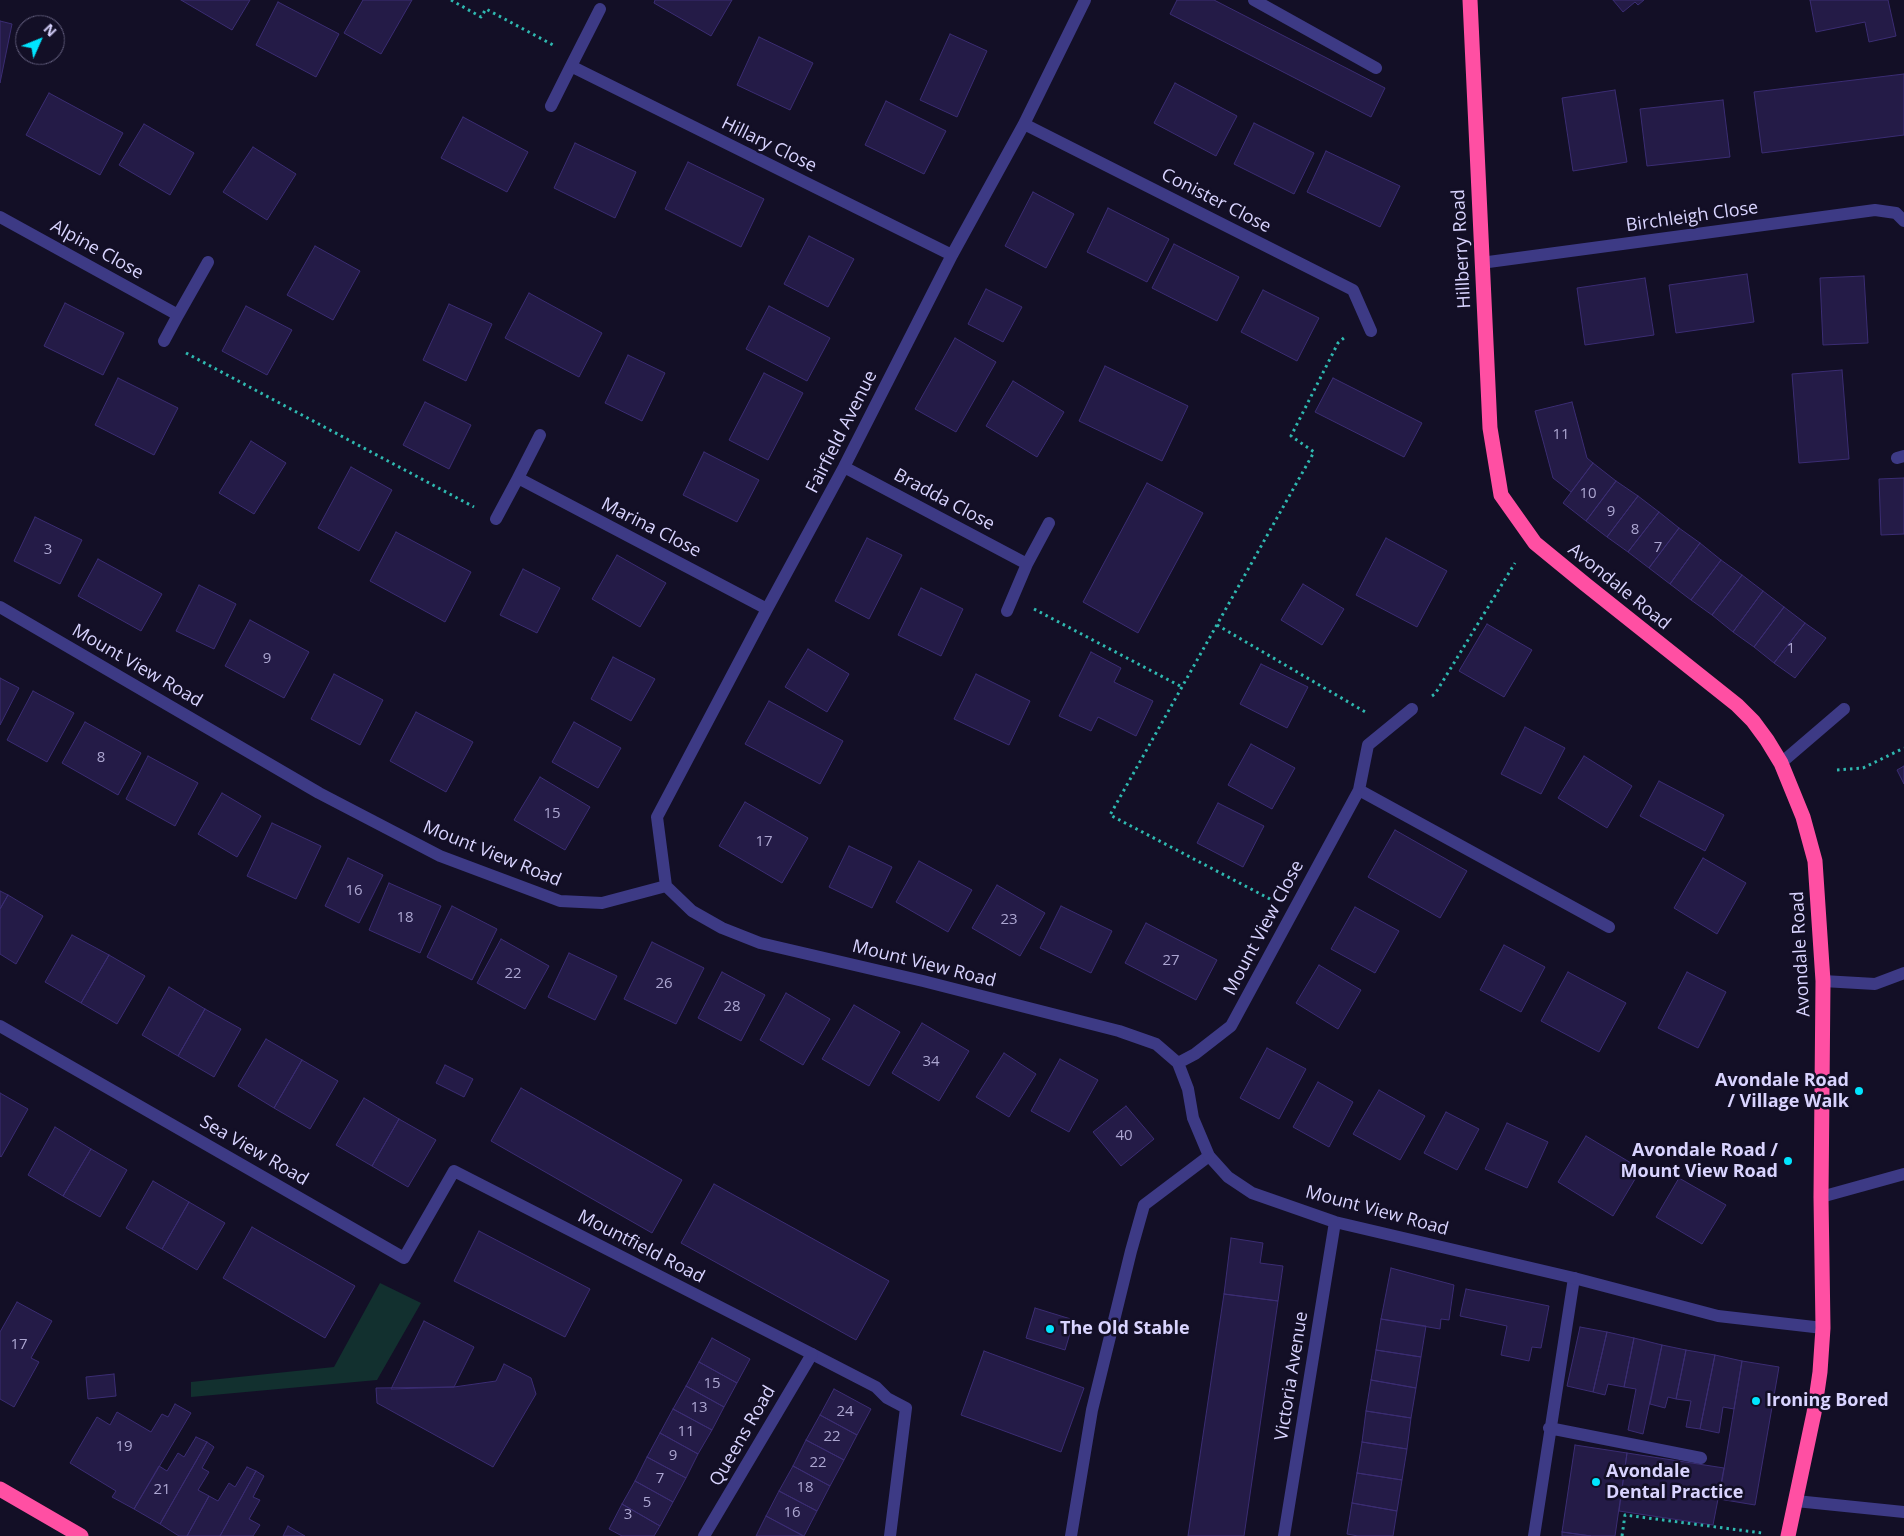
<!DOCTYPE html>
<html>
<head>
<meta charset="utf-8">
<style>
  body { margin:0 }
  #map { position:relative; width:1904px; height:1536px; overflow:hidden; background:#130f26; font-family:"Open Sans",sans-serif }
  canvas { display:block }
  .north { position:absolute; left:15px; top:15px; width:50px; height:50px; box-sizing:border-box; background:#130f26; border:1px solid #625e7d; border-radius:50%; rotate:46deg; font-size:14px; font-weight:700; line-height:20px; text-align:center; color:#d9d4ff }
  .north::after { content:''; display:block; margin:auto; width:18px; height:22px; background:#00e5ff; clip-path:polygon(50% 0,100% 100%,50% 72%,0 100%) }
</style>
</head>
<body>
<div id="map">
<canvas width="1904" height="1536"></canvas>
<div class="north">N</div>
</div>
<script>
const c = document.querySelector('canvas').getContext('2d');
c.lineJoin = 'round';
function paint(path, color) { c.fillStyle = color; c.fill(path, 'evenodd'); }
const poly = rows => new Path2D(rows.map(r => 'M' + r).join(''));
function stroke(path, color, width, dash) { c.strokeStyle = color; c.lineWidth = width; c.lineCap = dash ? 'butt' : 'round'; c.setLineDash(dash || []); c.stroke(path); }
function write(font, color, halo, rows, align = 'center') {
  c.font = font + ' "Open Sans",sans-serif'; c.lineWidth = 5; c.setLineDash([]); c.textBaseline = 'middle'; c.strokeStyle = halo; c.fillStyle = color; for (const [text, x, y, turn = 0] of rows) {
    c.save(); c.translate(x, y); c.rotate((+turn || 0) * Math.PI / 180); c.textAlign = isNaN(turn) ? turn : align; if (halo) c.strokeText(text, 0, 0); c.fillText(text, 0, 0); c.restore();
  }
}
paint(poly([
  [380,1283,421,1303,377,1380,191,1397,191,1382,334,1367]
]), '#12302f');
const building = poly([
  [181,0,250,0,232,30,181,0],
  [363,0,412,0,381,54,344,33,363,0],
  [655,0,732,0,711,36,654,3,655,0],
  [1177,0,1214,0,1385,88,1371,117,1170,14,1177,0],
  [1613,0,1644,0,1638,5,1635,2,1623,12,1613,0],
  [1810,0,1888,0,1896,36,1869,42,1865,22,1816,32,1810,0],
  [278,2,339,34,316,77,256,45,278,2],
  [0,21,12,24,0,83,0,21],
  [950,34,987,51,957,117,920,100,950,34],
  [759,37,813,63,790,110,737,85,759,37],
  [1904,74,1904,135,1762,153,1754,92,1904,74],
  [1175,83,1237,116,1216,156,1154,123,1175,83],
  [1615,90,1627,162,1573,171,1562,98,1615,90],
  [49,93,123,133,100,175,26,135,49,93],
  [1723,100,1730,157,1647,166,1640,109,1723,100],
  [886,101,946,131,924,174,865,145,886,101],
  [463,117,528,152,507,192,441,158,463,117],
  [1254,123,1314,153,1294,194,1234,164,1254,123],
  [144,124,194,153,170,195,119,165,144,124],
  [575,143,636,172,615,218,554,188,575,143],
  [253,147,296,174,267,220,223,192,253,147],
  [1326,151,1400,186,1380,227,1307,192,1326,151],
  [688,162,764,199,741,247,665,209,688,162],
  [1033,192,1074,214,1046,268,1005,246,1033,192],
  [1108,208,1169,239,1147,282,1087,252,1108,208],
  [809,236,854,259,828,307,784,284,809,236],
  [1174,244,1239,277,1217,321,1152,288,1174,244],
  [315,246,360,271,333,320,287,295,315,246],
  [1747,274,1754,322,1676,333,1669,285,1747,274],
  [1864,276,1868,343,1823,345,1820,278,1864,276],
  [1645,278,1654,335,1585,345,1577,288,1645,278],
  [986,289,1022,307,1003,342,968,324,986,289],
  [1263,290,1319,318,1297,361,1241,332,1263,290],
  [529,293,602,333,579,377,505,338,529,293],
  [65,303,124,333,103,375,44,346,65,303],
  [449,304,492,324,466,381,423,360,449,304],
  [246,306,292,330,267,375,222,351,246,306],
  [769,306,830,338,807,381,746,349,769,306],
  [955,338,996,362,956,432,915,409,955,338],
  [628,355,665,373,642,421,605,403,628,355],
  [1105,366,1188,406,1162,461,1079,421,1105,366],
  [1842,370,1849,459,1799,463,1792,374,1842,370],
  [764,373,803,393,768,460,729,440,764,373],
  [118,378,178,408,154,455,95,425,118,378],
  [1333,378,1422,423,1404,457,1315,412,1333,378],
  [1013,381,1064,412,1037,457,986,426,1013,381],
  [425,402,471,425,449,469,403,445,425,402],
  [1572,402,1587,458,1593,463,1571,492,1553,478,1535,411,1572,402],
  [251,441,286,463,254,514,219,493,251,441],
  [704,452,759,480,737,522,683,495,704,452],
  [1593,463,1616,481,1586,521,1563,503,1593,463],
  [351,467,392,490,359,551,318,528,351,467],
  [1904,478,1904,534,1881,535,1879,479,1904,478],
  [1616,481,1638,496,1607,537,1586,521,1616,481],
  [1147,483,1203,513,1138,633,1083,602,1147,483],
  [1638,496,1659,512,1628,552,1607,537,1638,496],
  [1659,512,1679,528,1649,568,1628,552,1659,512],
  [35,517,82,540,60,584,14,561,35,517],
  [1679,528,1700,543,1670,584,1649,568,1679,528],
  [396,532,471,572,445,622,370,581,396,532],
  [867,538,902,555,869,619,835,601,867,538],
  [1386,538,1447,571,1417,627,1356,595,1386,538],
  [1700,543,1721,560,1691,600,1670,584,1700,543],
  [617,555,666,583,640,627,592,599,617,555],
  [98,559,162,594,141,631,78,596,98,559],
  [1721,560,1742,575,1712,615,1691,600,1721,560],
  [523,569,560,588,537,633,500,615,523,569],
  [1742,575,1763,591,1733,632,1712,615,1742,575],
  [1303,584,1344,609,1322,645,1281,620,1303,584],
  [199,585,236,604,214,649,176,631,199,585],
  [921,588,963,609,941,656,898,635,921,588],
  [1763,591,1784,607,1754,647,1733,632,1763,591],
  [1784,607,1805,623,1774,663,1754,647,1784,607],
  [250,620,309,652,284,698,225,666,250,620],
  [1805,623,1826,638,1795,678,1774,663,1805,623],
  [1487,624,1532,650,1504,697,1459,671,1487,624],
  [808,649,849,674,827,712,785,687,808,649],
  [1091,652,1121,668,1114,682,1153,701,1136,736,1098,717,1091,731,1059,716,1091,652],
  [613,657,655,679,631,721,591,699,613,657],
  [1261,664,1308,687,1287,728,1240,704,1261,664],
  [334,674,383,700,360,745,311,719,334,674],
  [976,674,1030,701,1009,745,954,719,976,674],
  [0,678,19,688,0,725,0,678],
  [33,691,74,713,47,762,7,740,33,691],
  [769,701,843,741,820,784,745,744,769,701],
  [416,712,473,742,446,792,390,761,416,712],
  [85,722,141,753,118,795,62,763,85,722],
  [574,722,621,748,598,788,552,762,574,722],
  [1525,727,1565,748,1541,794,1501,774,1525,727],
  [1251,744,1295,768,1272,809,1228,785,1251,744],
  [148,756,198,783,175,826,126,799,148,756],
  [1584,756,1632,786,1607,828,1558,798,1584,756],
  [1904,766,1904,784,1897,770,1904,766],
  [540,777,590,807,565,850,514,820,540,777],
  [1659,781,1724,815,1705,851,1640,816,1659,781],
  [222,793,261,816,237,857,198,834,222,793],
  [745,802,808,838,782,883,719,846,745,802],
  [1218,803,1264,826,1243,867,1197,843,1218,803],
  [272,823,321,846,296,899,247,876,272,823],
  [1395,830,1467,871,1440,918,1368,877,1395,830],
  [849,846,892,867,872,908,829,887,849,846],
  [348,858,383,875,359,923,325,906,348,858],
  [1703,858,1746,883,1717,934,1674,908,1703,858],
  [919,861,972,890,948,932,896,902,919,861],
  [389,883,441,906,420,953,369,930,389,883],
  [997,885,1045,913,1020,956,972,928,997,885],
  [0,891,8,895,0,909,0,891],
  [8,895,43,916,16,964,0,954,0,909,8,895],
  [452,906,497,929,472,980,427,957,452,906],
  [1061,906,1112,931,1091,973,1040,948,1061,906],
  [1355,907,1399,931,1375,973,1331,949,1355,907],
  [1146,923,1217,960,1196,1000,1125,963,1146,923],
  [72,935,109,955,81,1003,45,982,72,935],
  [501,939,549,966,525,1009,477,983,501,939],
  [652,942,704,968,676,1024,624,999,652,942],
  [1504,945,1545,967,1521,1012,1480,990,1504,945],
  [569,953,617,976,595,1020,548,997,569,953],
  [109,955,145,976,117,1024,81,1003,109,955],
  [1319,965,1361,990,1338,1029,1296,1003,1319,965],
  [722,972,765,995,741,1041,698,1018,722,972],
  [1568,972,1626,1003,1599,1052,1541,1021,1568,972],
  [1687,972,1726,992,1698,1048,1658,1028,1687,972],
  [169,987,205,1009,178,1056,142,1035,169,987],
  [786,993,830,1019,803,1065,760,1040,786,993],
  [854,1005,900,1032,869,1086,822,1059,854,1005],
  [205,1009,241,1029,214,1077,178,1056,205,1009],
  [922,1023,969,1051,939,1101,892,1073,922,1023],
  [266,1039,302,1060,274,1108,238,1086,266,1039],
  [1267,1048,1306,1069,1279,1119,1240,1098,1267,1048],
  [1004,1053,1036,1074,1009,1117,976,1097,1004,1053],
  [1060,1059,1098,1080,1069,1132,1031,1111,1060,1059],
  [302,1060,338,1081,310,1129,274,1108,302,1060],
  [445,1065,473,1079,464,1097,436,1083,445,1065],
  [1318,1082,1353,1102,1329,1147,1293,1127,1318,1082],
  [521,1088,682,1180,652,1233,491,1141,521,1088],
  [1379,1090,1425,1116,1400,1160,1353,1134,1379,1090],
  [0,1093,28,1109,1,1157,0,1156,0,1093],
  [364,1098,399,1119,372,1166,336,1145,364,1098],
  [1126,1106,1154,1139,1121,1166,1093,1132,1126,1106],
  [1446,1112,1479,1129,1457,1170,1424,1153,1446,1112],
  [399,1119,436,1140,408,1187,372,1166,399,1119],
  [1507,1123,1548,1142,1527,1188,1485,1169,1507,1123],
  [55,1127,91,1149,63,1196,28,1175,55,1127],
  [1586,1136,1641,1169,1613,1216,1558,1182,1586,1136],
  [91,1149,127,1170,100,1217,63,1196,91,1149],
  [1679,1178,1726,1205,1702,1244,1656,1217,1679,1178],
  [153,1181,189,1202,162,1249,126,1228,153,1181],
  [714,1184,889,1281,856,1340,681,1243,714,1184],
  [189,1202,225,1223,197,1270,162,1249,189,1202],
  [252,1227,355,1286,325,1338,223,1278,252,1227],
  [479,1231,590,1289,565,1337,454,1281,479,1231],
  [1231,1238,1263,1243,1260,1263,1283,1266,1278,1301,1224,1294,1231,1238],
  [1391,1268,1454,1285,1449,1320,1441,1319,1440,1329,1381,1319,1391,1268],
  [1466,1289,1549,1306,1541,1348,1532,1347,1529,1361,1501,1355,1507,1326,1460,1316,1466,1289],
  [1224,1294,1278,1301,1244,1536,1188,1536,1224,1294],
  [17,1302,52,1321,31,1358,39,1362,14,1407,0,1399,0,1332,17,1302],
  [1035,1308,1074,1320,1065,1350,1026,1338,1035,1308],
  [1381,1319,1426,1326,1421,1357,1376,1350,1381,1319],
  [424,1321,474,1347,454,1387,391,1389,424,1321],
  [1580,1327,1607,1332,1593,1392,1567,1386,1580,1327],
  [1607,1332,1634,1338,1624,1387,1608,1384,1605,1395,1593,1392,1607,1332],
  [712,1338,750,1359,737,1383,699,1362,712,1338],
  [1634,1338,1662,1345,1643,1434,1628,1430,1636,1389,1624,1387,1634,1338],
  [1662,1345,1686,1350,1676,1399,1668,1397,1665,1408,1650,1404,1662,1345],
  [1376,1350,1421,1357,1416,1388,1371,1380,1376,1350],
  [1686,1350,1715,1355,1700,1429,1686,1427,1691,1401,1676,1399,1686,1350],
  [984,1351,1084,1388,1061,1452,961,1415,984,1351],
  [1715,1355,1742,1361,1734,1409,1723,1407,1719,1433,1700,1429,1715,1355],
  [1742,1361,1779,1367,1755,1505,1719,1499,1742,1361],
  [699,1362,737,1383,724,1407,686,1386,699,1362],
  [504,1364,531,1378,536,1394,493,1467,377,1403,376,1388,454,1387,496,1381,504,1364],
  [114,1374,116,1396,88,1399,86,1377,114,1374],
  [1371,1380,1416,1388,1411,1418,1366,1411,1371,1380],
  [686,1386,724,1407,712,1430,673,1409,686,1386],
  [834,1389,871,1409,857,1435,820,1415,834,1389],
  [175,1404,191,1413,134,1509,112,1497,116,1491,70,1463,97,1417,110,1425,117,1412,151,1432,162,1414,168,1417,175,1404],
  [673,1409,712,1430,698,1454,660,1433,673,1409],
  [1366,1411,1411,1418,1407,1449,1362,1442,1366,1411],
  [820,1415,857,1435,844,1460,806,1440,820,1415],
  [660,1433,698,1454,686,1478,647,1457,660,1433],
  [196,1437,207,1442,160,1524,134,1509,159,1466,167,1471,178,1453,184,1457,196,1437],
  [806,1440,844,1460,830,1486,793,1466,806,1440],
  [207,1442,214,1447,202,1468,209,1472,198,1490,209,1496,187,1536,179,1536,160,1524,207,1442],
  [1362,1442,1407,1449,1402,1480,1357,1473,1362,1442],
  [1575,1445,1627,1453,1615,1536,1591,1536,1562,1532,1575,1445],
  [1627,1453,1724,1468,1713,1525,1619,1511,1627,1453],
  [647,1457,686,1478,673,1502,635,1481,647,1457],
  [793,1466,830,1486,817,1511,779,1491,793,1466],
  [247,1467,256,1471,220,1536,187,1536,209,1496,218,1501,229,1483,235,1487,247,1467],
  [256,1471,264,1476,253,1497,260,1500,249,1519,260,1525,253,1536,220,1536,256,1471],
  [1357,1473,1402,1480,1397,1511,1352,1503,1357,1473],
  [635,1481,673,1502,660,1526,622,1504,635,1481],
  [779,1491,817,1511,804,1536,766,1516,779,1491],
  [1352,1503,1397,1511,1393,1536,1358,1536,1347,1534,1352,1503],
  [622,1504,660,1526,654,1536,622,1536,609,1529,622,1504],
  [766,1516,803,1536,756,1536,766,1516],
  [288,1526,305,1536,283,1536,288,1526],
  [1562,1532,1591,1536,1562,1536,1562,1532]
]);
paint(building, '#241b47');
stroke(building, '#3b2d73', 1);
stroke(poly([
  [451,0,481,17,486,9,553,45],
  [186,353,474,507],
  [1034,609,1182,687],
  [1217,625,1367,713],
  [1432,696,1435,694,1515,563],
  [1837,770,1863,768,1904,748],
  [1270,899,1110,815,1314,452,1291,436,1338,343,1345,337],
  [1622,1536,1625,1515,1762,1533]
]), '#2fb8b0', 3, [2.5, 4]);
stroke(poly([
  [1254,0,1376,68],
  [1781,763,1844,709],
  [1823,981,1875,984,1904,973],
  [1821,1197,1904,1174],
  [812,1354,876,1387,887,1398,906,1408,890,1536],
  [1549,1428,1701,1458],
  [1071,1536,1092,1410,1131,1251,1144,1205,1209,1156],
  [1534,1536,1574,1278]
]), '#3d3a85', 12);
stroke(poly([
  [600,9,571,66,952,255],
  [551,106,571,66],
  [1024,124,1353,290,1371,331],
  [0,217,178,315,208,262],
  [1481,263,1875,210,1896,213,1904,221],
  [164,341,178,315],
  [540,435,518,478,767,609],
  [1897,458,1904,456],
  [844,467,1027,564,1007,611],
  [496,519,518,478],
  [1027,564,1049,523],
  [0,607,319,793,440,856,560,901,602,903,666,886,692,911,722,928,760,943,923,981,1119,1031,1156,1044,1178,1063,1188,1089,1193,1118,1209,1156,1228,1177,1252,1193,1335,1222,1574,1278,1718,1316,1823,1328],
  [1359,790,1609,927],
  [666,886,657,817,767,609,844,467,952,255,1024,124,1085,0],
  [0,1026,404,1258,454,1171,812,1354,704,1536],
  [1178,1063,1195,1054,1231,1026,1359,790,1368,745,1412,709],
  [1796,1501,1904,1512],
  [1284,1536,1335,1222]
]), '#3d3a85', 12);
stroke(poly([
  [1470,0,1490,428,1501,495,1535,543,1585,584,1737,705,1753,721,1767,740,1781,763,1803,817,1815,861,1823,981,1821,1197,1823,1328,1820,1372,1814,1413,1788,1536],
  [0,1489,81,1536]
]), '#ff4fa3', 15);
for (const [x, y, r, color] of [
  [1859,1091,5,"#00e5ff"],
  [1788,1161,5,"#00e5ff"],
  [1050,1329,5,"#00e5ff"],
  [1756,1401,5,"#00e5ff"],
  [1596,1482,5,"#00e5ff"]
]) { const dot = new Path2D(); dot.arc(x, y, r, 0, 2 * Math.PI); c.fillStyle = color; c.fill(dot); stroke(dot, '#130f26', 2); }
write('15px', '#aca6d1', null, [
  ["11",1561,435],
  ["10",1588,494],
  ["9",1611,512],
  ["8",1635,530],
  ["7",1658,548],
  ["3",48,550],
  ["1",1791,649],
  ["9",267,659],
  ["8",101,758],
  ["15",552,814],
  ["17",764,842],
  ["16",354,891],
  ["18",405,918],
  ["23",1009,920],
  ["27",1171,961],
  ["22",513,974],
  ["26",664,984],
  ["28",732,1007],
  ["34",931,1062],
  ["40",1124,1136],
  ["17",19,1345],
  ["15",712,1384],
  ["13",699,1408],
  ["24",845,1412],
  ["11",686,1432],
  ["22",832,1437],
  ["19",124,1447],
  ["9",673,1456],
  ["22",818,1463],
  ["7",660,1479],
  ["18",805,1488],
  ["21",162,1490],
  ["5",647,1503],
  ["16",792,1513],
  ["3",628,1515]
]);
write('18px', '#d9d4ff', '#130f26', [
  ["Hillary Close",769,145,26],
  ["Conister Close",1216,201,27],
  ["Birchleigh Close",1692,217,-8],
  ["Hillberry Road",1462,249,-93],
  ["Alpine Close",97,250,29],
  ["Fairfield Avenue",842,432,-63],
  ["Bradda Close",944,500,28],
  ["Marina Close",651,528,27],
  ["Avondale Road",1619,587,39],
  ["Mount View Road",137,666,30],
  ["Mount View Road",492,854,22],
  ["Mount View Close",1264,928,-62],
  ["Avondale Road",1801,954,-93],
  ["Mount View Road",924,964,14],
  ["Sea View Road",254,1151,30],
  ["Mount View Road",1377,1211,15],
  ["Mountfield Road",641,1247,27],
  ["Victoria Avenue",1292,1376,-81],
  ["Queens Road",743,1436,-60]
]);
write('bold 18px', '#d9d4ff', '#130f26', [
  ["Avondale Road",1849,1081,"right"],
  ["/ Village Walk",1849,1102,"right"],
  ["Avondale Road /",1778,1151,"right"],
  ["Mount View Road",1778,1172,"right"],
  ["The Old Stable",1060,1329],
  ["Ironing Bored",1766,1401],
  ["Avondale",1606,1472],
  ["Dental Practice",1606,1493]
], 'left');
</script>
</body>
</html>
